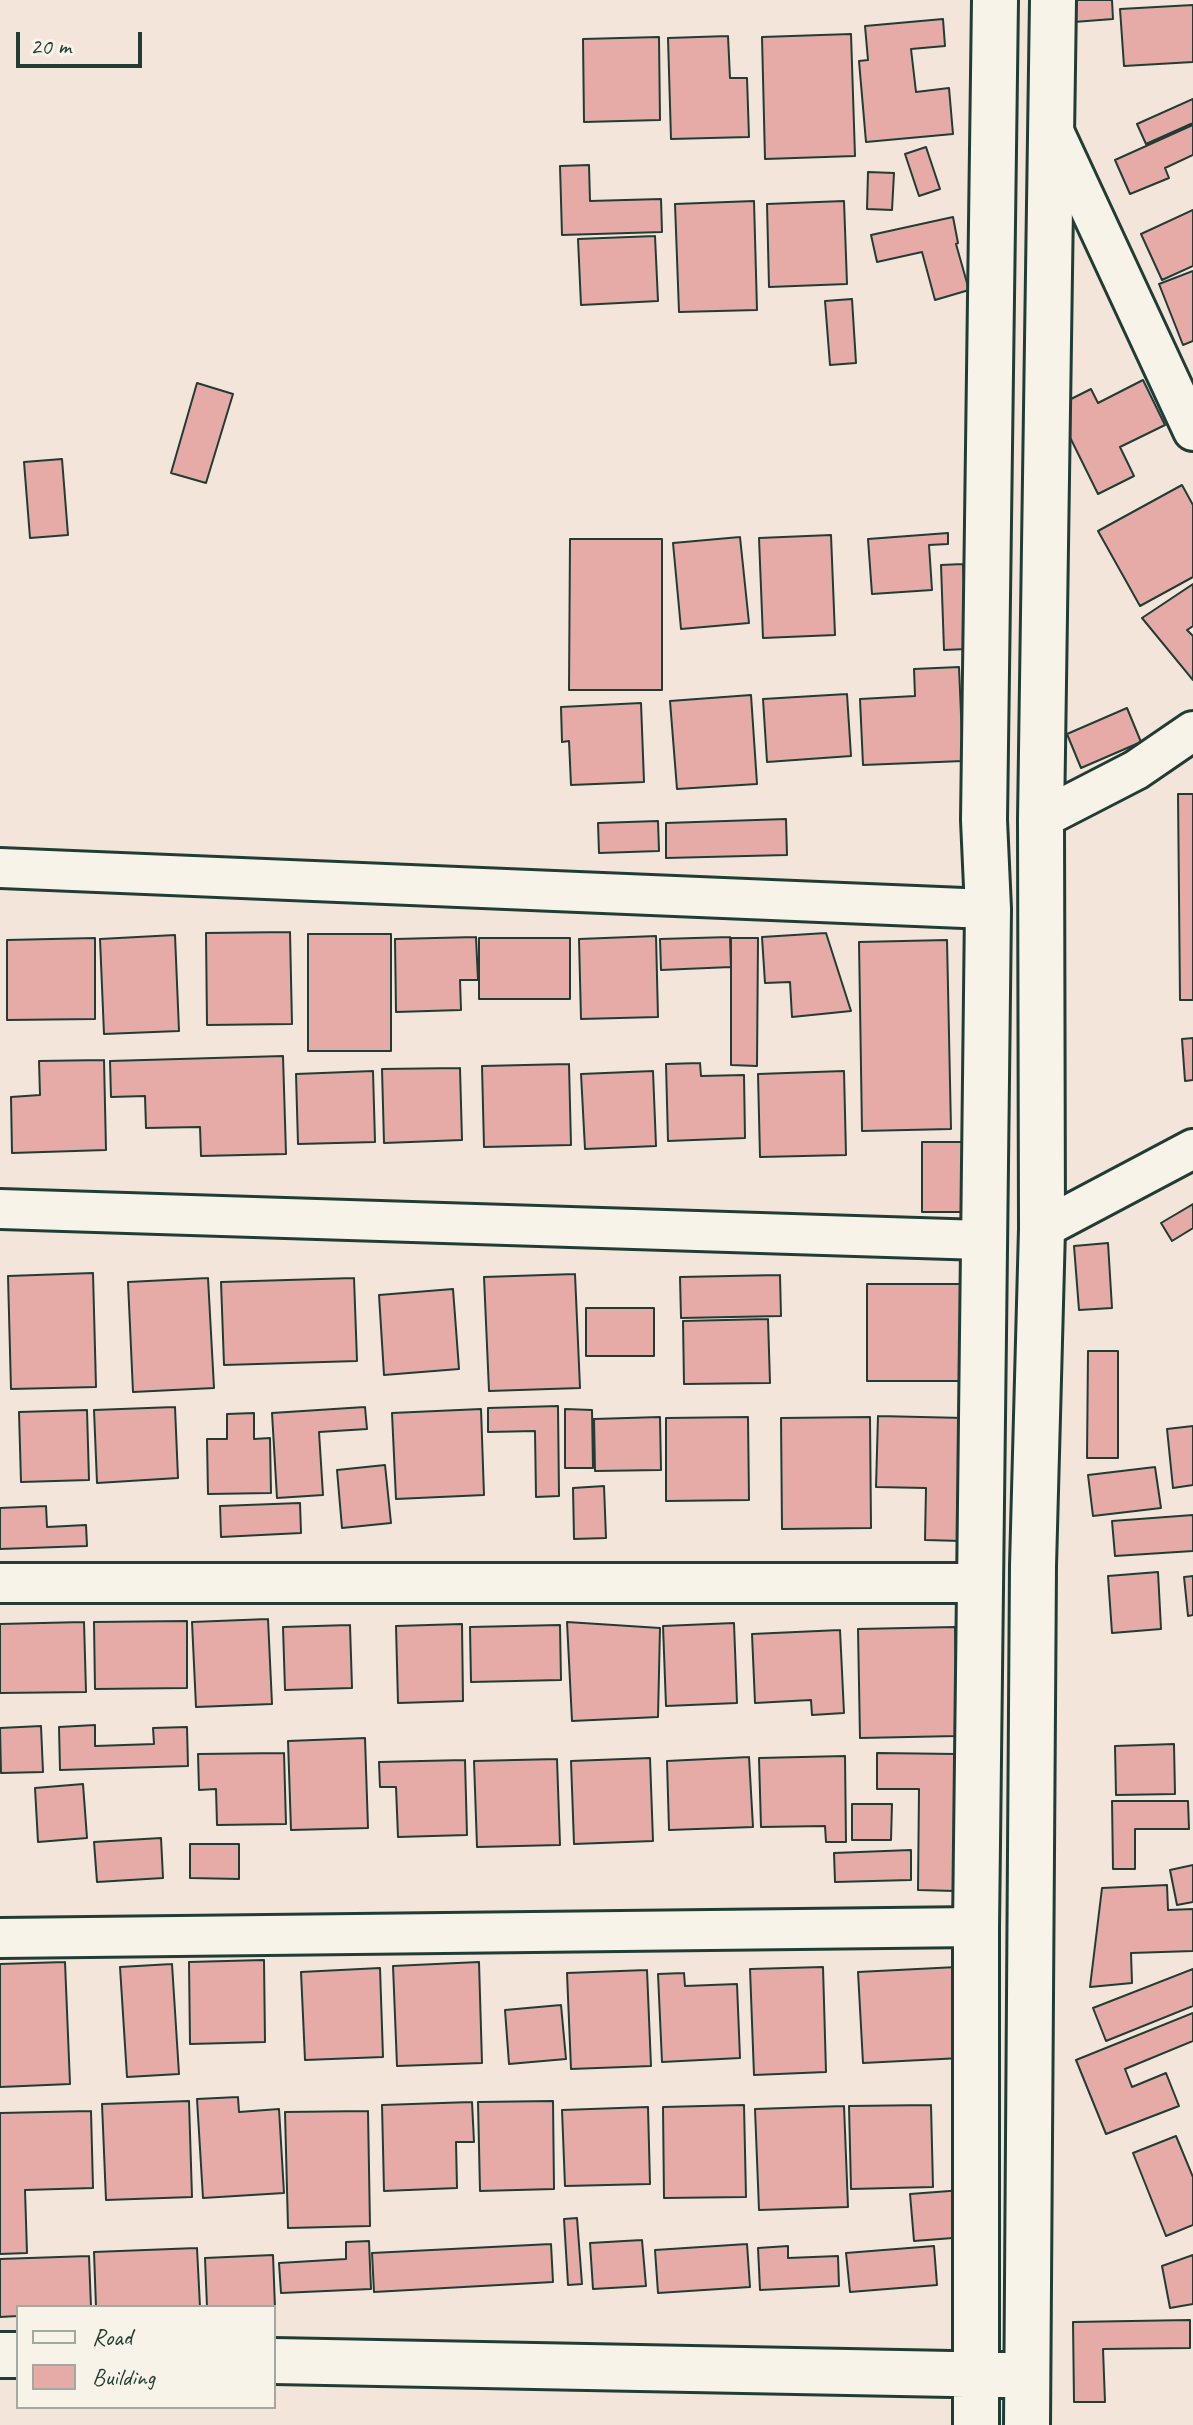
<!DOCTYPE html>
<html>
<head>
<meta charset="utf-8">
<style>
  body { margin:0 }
  #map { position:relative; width:1193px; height:2425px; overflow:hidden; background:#f4e5db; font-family:Caveat,sans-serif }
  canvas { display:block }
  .legend { position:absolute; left:16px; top:2305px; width:260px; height:104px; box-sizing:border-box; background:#f7f3e8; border:2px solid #a1aaa0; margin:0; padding:10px 14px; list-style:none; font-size:24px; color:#1f3d34 }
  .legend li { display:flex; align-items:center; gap:16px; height:40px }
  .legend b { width:40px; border:2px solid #a1aaa0 }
  .scale { position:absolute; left:16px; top:32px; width:126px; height:36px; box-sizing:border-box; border:4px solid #1f3d34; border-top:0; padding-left:10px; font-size:24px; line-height:28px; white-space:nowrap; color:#1f3d34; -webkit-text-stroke:6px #f7f3e8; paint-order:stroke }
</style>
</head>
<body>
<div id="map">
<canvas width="1193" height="2425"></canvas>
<ul class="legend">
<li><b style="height:10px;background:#f7f3e8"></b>Road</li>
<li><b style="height:22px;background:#e6aba6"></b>Building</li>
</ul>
<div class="scale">20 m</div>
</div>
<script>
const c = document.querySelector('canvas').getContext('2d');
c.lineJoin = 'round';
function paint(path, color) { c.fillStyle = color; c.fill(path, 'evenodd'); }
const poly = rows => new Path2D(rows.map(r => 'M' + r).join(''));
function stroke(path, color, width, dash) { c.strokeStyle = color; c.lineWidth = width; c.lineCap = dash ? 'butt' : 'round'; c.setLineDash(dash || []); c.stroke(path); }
const building = poly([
  [1060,0,1112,0,1113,19,1061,23,1060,0],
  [1193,5,1193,62,1124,66,1120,9,1193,5],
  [943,19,945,46,911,49,916,92,949,88,953,134,866,142,859,61,868,60,865,26,943,19],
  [851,34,855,156,765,159,762,37,851,34],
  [728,36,730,78,747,78,749,137,671,139,668,38,728,36],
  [659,37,660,120,584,122,583,39,659,37],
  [1193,99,1193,123,1146,144,1137,124,1193,99],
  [1193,125,1193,155,1165,168,1169,178,1130,194,1115,160,1193,125],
  [926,147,940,189,919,196,905,154,926,147],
  [589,165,590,201,661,199,662,232,562,235,560,166,589,165],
  [868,172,894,173,892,210,867,209,868,172],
  [754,201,757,310,679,312,675,204,754,201],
  [844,201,847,284,769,287,767,204,844,201],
  [1193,210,1193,266,1162,280,1141,234,1193,210],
  [953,217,958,243,956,244,969,290,935,300,922,252,877,262,871,235,953,217],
  [655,236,658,301,581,305,578,239,655,236],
  [1193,271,1193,341,1183,345,1159,284,1193,271],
  [852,299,856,363,830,365,825,301,852,299],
  [1143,380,1165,425,1120,447,1134,476,1098,494,1055,407,1091,389,1098,403,1143,380],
  [197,383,233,394,206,483,171,473,197,383],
  [62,459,68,535,30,538,24,462,62,459],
  [1182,485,1193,505,1193,577,1140,606,1098,531,1182,485],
  [948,533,948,544,929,545,932,590,872,594,868,539,948,533],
  [831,535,835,635,763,638,759,538,831,535],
  [740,537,749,623,681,629,673,543,740,537],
  [570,539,662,539,662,690,569,690,570,539],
  [963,564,967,649,944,650,941,565,963,564],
  [1193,584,1193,626,1187,630,1193,636,1193,680,1142,618,1193,584],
  [959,667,963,761,863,765,860,699,915,696,914,669,959,667],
  [847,694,851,756,767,762,763,699,847,694],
  [751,695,757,784,677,789,670,701,751,695],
  [641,703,644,782,571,785,569,741,562,742,561,707,641,703],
  [1127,708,1141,742,1081,768,1067,734,1127,708],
  [1178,794,1193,794,1193,1000,1180,1000,1178,794],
  [786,819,787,855,666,858,666,823,786,819],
  [658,821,659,851,599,853,598,823,658,821],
  [290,932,292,1024,207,1025,206,933,290,932],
  [826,933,851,1011,792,1017,790,982,765,983,762,937,826,933],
  [308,934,391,934,391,1051,308,1051,308,934],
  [175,935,179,1031,104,1034,100,939,175,935],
  [656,936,658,1017,581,1019,579,939,656,936],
  [476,937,478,980,460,980,461,1010,396,1012,395,939,476,937],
  [730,937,731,967,661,970,660,939,730,937],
  [95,938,95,1019,7,1020,7,940,95,938],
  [479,938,570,938,570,999,479,999,479,938],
  [731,938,758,938,757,1066,731,1065,731,938],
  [947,940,951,1129,862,1131,859,942,947,940],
  [1193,1038,1193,1080,1185,1081,1182,1039,1193,1038],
  [283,1056,286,1154,201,1156,200,1127,146,1128,145,1096,111,1097,110,1061,283,1056],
  [104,1060,106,1150,12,1153,11,1097,40,1095,39,1061,104,1060],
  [700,1063,701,1076,744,1075,745,1138,668,1141,666,1064,700,1063],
  [569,1064,571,1145,484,1147,482,1066,569,1064],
  [460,1068,462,1140,384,1143,382,1069,460,1068],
  [373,1071,375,1142,298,1144,296,1074,373,1071],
  [653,1071,656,1146,585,1149,581,1074,653,1071],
  [844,1071,846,1155,760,1157,758,1074,844,1071],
  [922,1142,966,1142,966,1212,922,1212,922,1142],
  [1193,1204,1193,1228,1172,1241,1161,1223,1193,1204],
  [1108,1243,1112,1308,1079,1310,1074,1246,1108,1243],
  [93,1273,96,1387,11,1389,8,1276,93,1273],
  [575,1274,580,1388,489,1391,484,1277,575,1274],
  [780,1275,781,1316,681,1318,680,1277,780,1275],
  [208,1278,214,1388,133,1392,128,1282,208,1278],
  [354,1278,357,1361,224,1365,221,1282,354,1278],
  [867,1284,964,1284,964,1381,867,1381,867,1284],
  [453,1289,459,1369,384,1375,379,1295,453,1289],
  [586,1308,654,1308,654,1356,586,1356,586,1308],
  [768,1319,770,1383,684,1384,683,1321,768,1319],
  [1088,1351,1118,1351,1118,1458,1087,1458,1088,1351],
  [558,1406,559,1496,536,1497,535,1431,488,1432,488,1408,558,1406],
  [175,1407,178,1478,97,1483,94,1410,175,1407],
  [365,1407,367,1429,319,1432,323,1495,277,1498,272,1413,365,1407],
  [481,1409,484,1495,396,1499,392,1413,481,1409],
  [565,1409,592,1410,593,1468,565,1468,565,1409],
  [87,1410,89,1480,21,1482,19,1412,87,1410],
  [254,1413,254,1439,270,1438,271,1493,208,1494,207,1439,227,1439,227,1414,254,1413],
  [878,1416,964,1418,962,1541,925,1540,926,1488,876,1487,878,1416],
  [660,1417,661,1470,595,1471,594,1419,660,1417],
  [748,1417,749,1500,666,1501,666,1418,748,1417],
  [870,1417,871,1528,782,1529,781,1418,870,1417],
  [1193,1426,1193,1485,1173,1488,1167,1429,1193,1426],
  [385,1465,391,1523,342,1528,337,1470,385,1465],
  [1155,1467,1161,1508,1093,1516,1088,1475,1155,1467],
  [604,1486,606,1538,574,1539,573,1488,604,1486],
  [300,1503,301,1533,221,1537,220,1506,300,1503],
  [46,1506,47,1527,86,1525,87,1546,0,1549,0,1508,46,1506],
  [1193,1515,1193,1551,1115,1556,1112,1521,1193,1515],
  [1158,1572,1161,1629,1112,1633,1108,1576,1158,1572],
  [1193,1576,1193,1615,1188,1616,1184,1577,1193,1576],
  [268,1619,272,1704,196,1707,192,1622,268,1619],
  [187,1621,187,1688,95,1689,94,1622,187,1621],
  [84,1622,86,1692,0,1693,0,1624,84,1622],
  [567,1622,660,1628,658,1717,572,1721,567,1622],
  [734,1623,737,1703,666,1706,663,1626,734,1623],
  [462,1624,463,1701,398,1703,396,1626,462,1624],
  [350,1625,352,1688,285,1690,283,1627,350,1625],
  [560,1625,561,1680,471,1682,470,1627,560,1625],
  [955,1627,957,1736,860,1738,858,1629,955,1627],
  [840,1630,844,1713,812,1715,811,1700,755,1703,752,1634,840,1630],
  [95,1725,95,1746,154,1744,153,1728,187,1727,188,1766,60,1770,59,1727,95,1725],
  [41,1726,43,1772,1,1773,0,1728,41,1726],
  [365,1738,368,1828,291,1830,288,1741,365,1738],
  [1174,1744,1175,1794,1116,1795,1115,1746,1174,1744],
  [284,1753,286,1824,217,1825,216,1789,199,1790,198,1754,284,1753],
  [877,1753,957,1754,955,1891,918,1890,919,1789,877,1789,877,1753],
  [845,1756,846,1842,826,1842,825,1826,761,1827,759,1758,845,1756],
  [749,1757,753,1827,669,1830,667,1761,749,1757],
  [650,1758,653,1841,574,1844,571,1761,650,1758],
  [557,1759,560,1845,477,1847,474,1761,557,1759],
  [465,1760,467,1835,398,1837,396,1787,380,1787,379,1762,465,1760],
  [83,1784,87,1838,38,1842,35,1788,83,1784],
  [1112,1801,1188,1801,1189,1829,1135,1829,1135,1869,1113,1869,1112,1801],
  [852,1804,892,1804,891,1840,852,1840,852,1804],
  [161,1838,163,1878,97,1882,94,1842,161,1838],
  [190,1844,239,1844,239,1879,190,1878,190,1844],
  [911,1850,911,1880,835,1882,834,1853,911,1850],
  [1193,1865,1193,1902,1177,1905,1170,1870,1193,1865],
  [1167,1885,1168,1910,1193,1909,1193,1951,1131,1953,1132,1983,1090,1987,1102,1888,1167,1885],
  [264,1960,265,2042,190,2044,189,1962,264,1960],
  [65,1962,70,2084,0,2087,0,1964,65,1962],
  [479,1962,482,2063,397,2066,393,1966,479,1962],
  [172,1964,179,2074,127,2077,120,1967,172,1964],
  [823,1967,826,2072,754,2075,750,1969,823,1967],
  [957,1967,961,2058,863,2063,858,1972,957,1967],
  [380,1968,383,2057,305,2060,301,1972,380,1968],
  [1193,1969,1193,2006,1106,2041,1093,2008,1193,1969],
  [647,1970,651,2066,571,2069,567,1973,647,1970],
  [684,1973,685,1986,737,1984,740,2058,662,2062,658,1974,684,1973],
  [561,2005,566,2059,509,2064,505,2010,561,2005],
  [1193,2013,1193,2041,1125,2069,1132,2087,1166,2073,1179,2106,1106,2134,1076,2060,1193,2013],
  [238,2097,239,2112,279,2109,284,2193,203,2198,197,2099,238,2097],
  [189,2101,192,2197,106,2200,102,2104,189,2101],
  [553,2101,554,2189,480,2191,478,2102,553,2101],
  [472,2102,474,2142,456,2142,457,2188,384,2191,382,2105,472,2102],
  [744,2105,746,2197,664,2198,663,2107,744,2105],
  [931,2105,933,2187,851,2189,849,2106,931,2105],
  [844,2106,848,2207,759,2210,755,2109,844,2106],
  [648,2107,650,2184,565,2186,562,2110,648,2107],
  [91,2111,93,2188,25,2190,27,2253,0,2254,0,2113,91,2111],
  [368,2111,370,2226,288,2228,285,2112,368,2111],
  [1176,2136,1193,2177,1193,2225,1166,2236,1133,2153,1176,2136],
  [963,2190,966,2237,914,2241,910,2194,963,2190],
  [577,2218,582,2284,568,2285,564,2219,577,2218],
  [642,2240,646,2286,593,2289,590,2243,642,2240],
  [369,2241,371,2289,281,2293,279,2263,346,2259,346,2242,369,2241],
  [551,2244,553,2282,374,2292,372,2253,551,2244],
  [747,2244,750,2287,658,2293,655,2250,747,2244],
  [788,2246,788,2258,838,2256,839,2286,760,2290,758,2248,788,2246],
  [934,2246,937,2285,850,2292,846,2253,934,2246],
  [197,2248,200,2307,96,2307,94,2252,197,2248],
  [273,2255,275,2308,207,2307,205,2258,273,2255],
  [1193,2255,1193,2304,1170,2308,1162,2266,1193,2255],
  [89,2256,91,2307,18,2307,18,2316,0,2317,0,2259,89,2256],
  [1190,2320,1190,2348,1103,2349,1105,2402,1074,2402,1073,2322,1190,2320]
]);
paint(building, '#e6aba6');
stroke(building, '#1f3d34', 2);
const street = poly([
  [1051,125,1193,431],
  [1041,819,1136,770,1193,731],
  [0,868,988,909],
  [0,1209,982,1240],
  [1042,1229,1193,1149],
  [0,1583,982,1583],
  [0,1938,976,1927]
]);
const secondary = poly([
  [0,2355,18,2355],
  [274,2361,1004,2375],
  [976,2425,976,1927,988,909,984,820,995,0],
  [1027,2425,1033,1566,1042,1229,1041,819,1053,0]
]);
stroke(street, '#1f3d34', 44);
stroke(secondary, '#1f3d34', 50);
stroke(street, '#f7f3e8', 38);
stroke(secondary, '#f7f3e8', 44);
</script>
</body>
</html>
